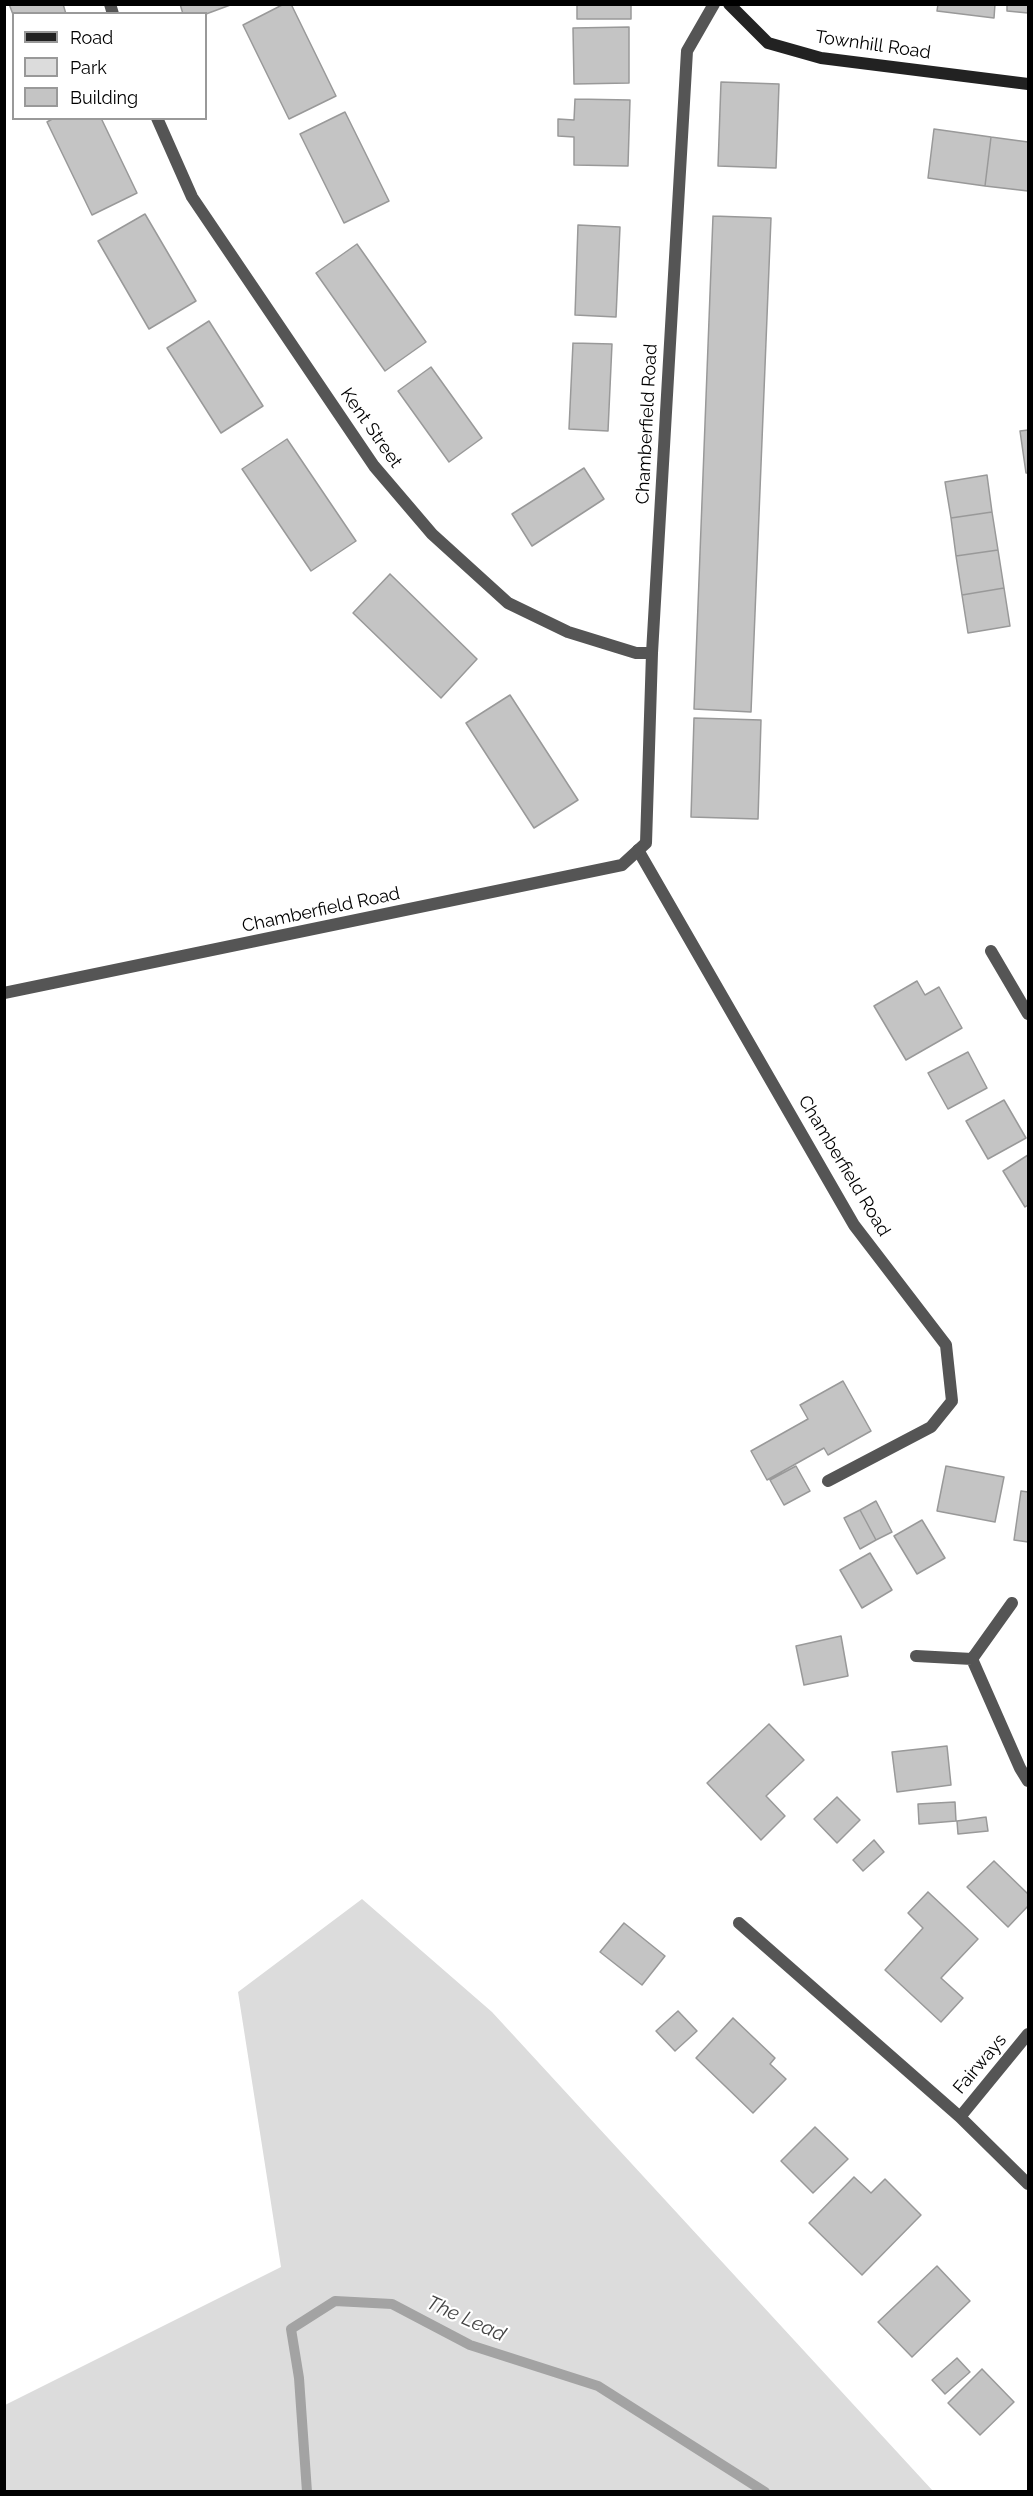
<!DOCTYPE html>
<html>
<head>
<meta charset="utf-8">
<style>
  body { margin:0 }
  #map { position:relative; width:1033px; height:2496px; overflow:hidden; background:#fff; font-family:Raleway,sans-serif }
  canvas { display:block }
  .frame { position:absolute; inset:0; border:6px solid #000; pointer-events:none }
  .legend { position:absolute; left:12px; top:12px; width:195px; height:108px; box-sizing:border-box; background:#fff; border:2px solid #999; margin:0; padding:8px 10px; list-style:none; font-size:18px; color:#000 }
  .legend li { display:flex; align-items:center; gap:12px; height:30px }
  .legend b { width:30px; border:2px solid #999 }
</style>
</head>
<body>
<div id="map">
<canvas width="1033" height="2496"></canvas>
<div class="frame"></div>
<ul class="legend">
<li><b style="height:8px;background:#222"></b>Road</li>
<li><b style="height:16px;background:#dcdcdc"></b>Park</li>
<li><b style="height:16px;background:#c4c4c4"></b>Building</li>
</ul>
</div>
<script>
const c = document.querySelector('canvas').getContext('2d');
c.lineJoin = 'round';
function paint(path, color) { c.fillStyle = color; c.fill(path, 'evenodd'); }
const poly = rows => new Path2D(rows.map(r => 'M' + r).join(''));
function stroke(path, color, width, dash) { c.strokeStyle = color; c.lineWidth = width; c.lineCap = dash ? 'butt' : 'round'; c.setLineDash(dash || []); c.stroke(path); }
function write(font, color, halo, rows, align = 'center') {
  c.font = font + ' Raleway,sans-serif'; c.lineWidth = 4.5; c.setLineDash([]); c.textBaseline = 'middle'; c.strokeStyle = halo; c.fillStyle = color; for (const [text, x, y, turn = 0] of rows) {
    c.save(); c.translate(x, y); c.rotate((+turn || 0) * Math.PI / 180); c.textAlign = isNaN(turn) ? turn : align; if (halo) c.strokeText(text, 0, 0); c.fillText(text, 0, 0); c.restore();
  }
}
paint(poly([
  [362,1899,492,2012,933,2491,5,2491,5,2405,281,2267,238,1992]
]), '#dcdcdc');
stroke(poly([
  [307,2492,299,2378,291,2329,335,2301,392,2304,470,2345,598,2386,765,2492]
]), '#a3a3a3', 10);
const building = poly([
  [9,4,63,4,66,14,14,14,14,17,9,4],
  [180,4,233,4,206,14,183,14,180,4],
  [284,4,291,4,336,96,289,119,243,25,284,4],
  [577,4,631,4,631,19,577,19,577,4],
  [938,4,995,4,994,18,937,11,938,4],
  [1007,4,1028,4,1028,13,1007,11,1007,4],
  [629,27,629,83,574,84,573,28,629,27],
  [721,82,779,84,776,168,718,166,721,82],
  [575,99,630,100,628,166,574,165,574,137,558,136,558,119,574,120,575,99],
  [345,112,389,201,344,223,300,134,345,112],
  [54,118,101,118,137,193,92,215,47,122,54,118],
  [934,129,991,137,985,186,928,178,934,129],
  [991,137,1028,142,1028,191,985,186,991,137],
  [145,214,196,301,149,329,98,241,145,214],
  [713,216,771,218,751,712,694,709,713,216],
  [578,225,620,227,616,317,575,315,578,225],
  [357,244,426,342,385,371,316,273,357,244],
  [209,321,263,406,221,433,167,348,209,321],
  [573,343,612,344,608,431,569,429,573,343],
  [431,367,482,438,449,462,398,391,431,367],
  [1028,430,1028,473,1026,473,1020,431,1028,430],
  [287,439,356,541,311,571,242,469,287,439],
  [584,468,604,499,532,546,512,514,584,468],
  [987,475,992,512,951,518,945,482,987,475],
  [992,512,998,550,956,556,951,518,992,512],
  [998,550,1004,588,962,595,956,556,998,550],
  [390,574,477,659,441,698,353,613,390,574],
  [1004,588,1010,626,968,633,962,595,1004,588],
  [510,695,578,800,534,828,466,723,510,695],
  [694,718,761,720,758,819,691,817,694,718],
  [917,981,925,995,939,987,962,1028,906,1060,874,1006,917,981],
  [968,1052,987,1088,948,1109,928,1073,968,1052],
  [1004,1100,1026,1138,988,1159,966,1121,1004,1100],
  [1028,1155,1028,1205,1025,1207,1003,1171,1028,1155],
  [843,1381,871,1431,828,1455,824,1448,767,1480,751,1451,808,1419,800,1405,843,1381],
  [796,1466,810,1491,784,1505,770,1480,796,1466],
  [946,1466,1004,1477,995,1522,937,1511,946,1466],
  [1021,1491,1028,1492,1028,1542,1014,1540,1021,1491],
  [876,1501,892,1532,876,1540,860,1510,876,1501],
  [860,1510,876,1540,860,1549,844,1518,860,1510],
  [922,1520,945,1558,917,1574,894,1536,922,1520],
  [870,1553,892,1590,862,1608,840,1570,870,1553],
  [841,1636,848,1676,804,1685,796,1646,841,1636],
  [769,1724,804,1760,766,1796,785,1816,761,1840,707,1783,769,1724],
  [947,1746,951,1785,897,1792,892,1752,947,1746],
  [837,1797,860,1820,837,1843,814,1819,837,1797],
  [955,1802,956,1821,919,1824,918,1804,955,1802],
  [986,1817,988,1831,958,1834,957,1821,986,1817],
  [874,1840,884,1852,863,1871,853,1860,874,1840],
  [994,1861,1028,1894,1028,1906,1008,1927,967,1887,994,1861],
  [928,1892,978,1939,941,1978,963,1998,941,2022,885,1970,923,1928,908,1913,928,1892],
  [624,1923,665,1956,642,1985,600,1952,624,1923],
  [678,2011,697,2031,675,2051,656,2031,678,2011],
  [733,2018,775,2058,770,2064,786,2079,753,2113,696,2058,733,2018],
  [815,2127,848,2159,813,2193,781,2161,815,2127],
  [854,2177,871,2193,885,2179,921,2215,862,2275,809,2223,854,2177],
  [937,2266,970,2301,912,2357,878,2322,937,2266],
  [957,2358,970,2372,945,2394,932,2380,957,2358],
  [982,2369,1014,2402,980,2435,948,2403,982,2369]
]);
paint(building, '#c4c4c4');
stroke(building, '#999', 1.5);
stroke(poly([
  [638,850,854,1225,946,1345,952,1401,931,1427,828,1481]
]), '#555', 12);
stroke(poly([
  [110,4,113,14],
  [157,118,192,197,374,466,432,534,508,603,568,632,636,653,652,653],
  [991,951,1028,1014],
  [4,993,622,865,646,843,652,653,687,51,714,4],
  [916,1656,972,1659,1020,1768,1028,1781],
  [972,1659,1012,1603],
  [739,1923,960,2117,1028,2184],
  [960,2117,1028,2034]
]), '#555', 12);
stroke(poly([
  [729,4,768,43,821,58,1028,84]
]), '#222', 12);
write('18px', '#000', '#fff', [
  ["Townhill Road",873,45,8],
  ["Chamberfield Road",647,424,-87],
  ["Kent Street",371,428,55],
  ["Chamberfield Road",321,910,-12],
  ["Chamberfield Road",844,1166,59],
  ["Fairways",980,2064,-50]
]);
write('italic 20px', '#444', '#fff', [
  ["The Lead",466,2319,24]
]);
</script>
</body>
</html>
